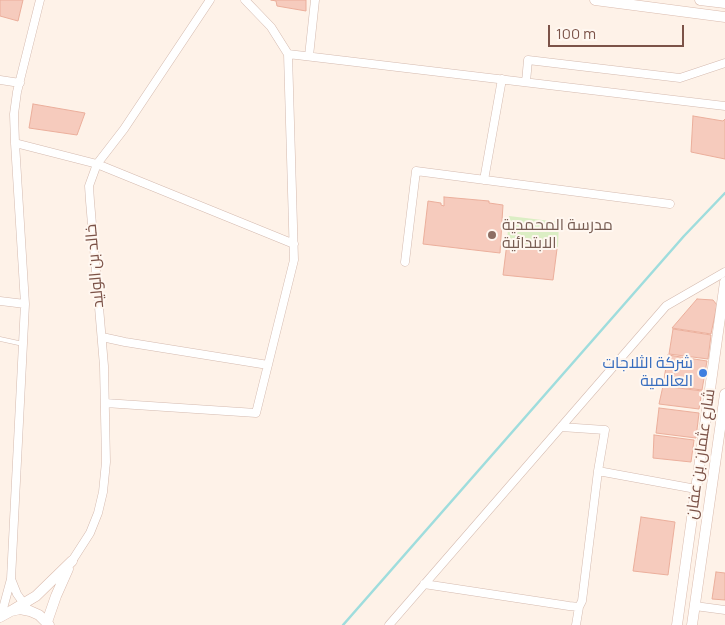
<!DOCTYPE html>
<html>
<head>
<meta charset="utf-8">
<style>
  body { margin:0 }
  #map { position:relative; width:725px; height:625px; overflow:hidden; background:#fef2e8; font-family:Manrope,sans-serif }
  canvas { display:block }
  .scale { position:absolute; left:548px; top:25px; width:136px; height:22px; box-sizing:border-box; border:2px solid #7c5348; border-top:0; padding-left:6px; font-size:15px; line-height:18px; white-space:nowrap; color:#7c5348; -webkit-text-stroke:4px #fff7f0; paint-order:stroke }
</style>
</head>
<body>
<div id="map">
<canvas width="725" height="625"></canvas>
<div class="scale">100 m</div>
</div>
<script>
const c = document.querySelector('canvas').getContext('2d');
c.lineJoin = 'round';
function paint(path, color) { c.fillStyle = color; c.fill(path, 'evenodd'); }
const poly = rows => new Path2D(rows.map(r => 'M' + r).join(''));
function stroke(path, color, width, dash) { c.strokeStyle = color; c.lineWidth = width; c.lineCap = dash ? 'butt' : 'round'; c.setLineDash(dash || []); c.stroke(path); }
function write(font, color, halo, rows, align = 'center') {
  c.font = font + ' Manrope,Cairo,sans-serif'; c.lineWidth = 4; c.setLineDash([]); c.textBaseline = 'middle'; c.strokeStyle = halo; c.fillStyle = color; for (const [text, x, y, turn = 0] of rows) {
    c.save(); c.translate(x, y); c.rotate((+turn || 0) * Math.PI / 180); c.textAlign = isNaN(turn) ? turn : align; if (halo) c.strokeText(text, 0, 0); c.fillText(text, 0, 0); c.restore();
  }
}
paint(poly([
  [509,216,559,222,558,247,507,242]
]), '#dbeec4');
stroke(poly([
  [343,625,684,236,725,193]
]), '#9fdddd', 2.5);
const building = poly([
  [0,0,23,0,18,21,0,16,0,0],
  [271,0,306,0,306,11,277,6,276,1,271,0],
  [33,104,85,113,77,135,29,128,33,104],
  [693,116,723,121,725,119,725,159,691,152,693,116],
  [444,197,489,201,489,203,503,205,500,253,423,244,428,201,441,203,441,205,444,206,444,197],
  [507,243,557,249,553,280,503,275,507,243],
  [697,299,713,300,717,305,711,334,672,328,697,299],
  [673,329,711,335,708,359,669,354,673,329],
  [668,355,707,361,702,390,663,385,668,355],
  [663,386,702,391,699,409,659,404,663,386],
  [659,408,699,413,696,438,656,433,659,408],
  [654,435,694,440,691,462,653,458,654,435],
  [641,517,675,522,668,575,633,571,641,517],
  [716,572,725,573,725,600,712,599,716,572]
]);
paint(building, '#f6cbbd');
stroke(building, '#ebae9b', 1);
const lane = poly([
  [0,339,23,344]
]);
const street = poly([
  [245,0,271,27,288,54,725,106],
  [309,56,315,0],
  [0,80,20,83],
  [526,82,528,60,680,78,725,63],
  [15,143,97,164,294,244],
  [484,180,502,79],
  [405,262,416,171,670,204],
  [0,301,25,304],
  [102,337,125,342,268,365],
  [105,403,256,413,294,260,288,54],
  [598,471,696,489],
  [72,561,90,533,98,513,103,492,106,462,104,366,90,201,89,186,97,164,124,129,210,0],
  [11,579,25,304,15,143,14,114,17,92,40,0],
  [424,584,569,606,579,607,582,601,598,471,605,430,561,427],
  [695,606,725,610],
  [1,616,11,579,17,594,27,608],
  [389,625,666,306,725,272],
  [576,625,579,607]
]);
const secondary = poly([
  [595,0,725,17],
  [700,0,725,3],
  [11,611,36,596,72,561],
  [0,617,11,611,20,609,30,611,39,615,49,625],
  [47,622,56,596,68,569],
  [677,625,725,282],
  [692,625,725,394]
]);
stroke(lane, '#d4baaf', 5);
stroke(street, '#d4baaf', 9);
stroke(secondary, '#dabbae', 11);
stroke(lane, '#fff', 4);
stroke(street, '#fff', 8);
stroke(secondary, '#fff', 10);
for (const [x, y, r, color] of [
  [492,235,5,"#8d6e63"],
  [703,373,5,"#3f7fe0"]
]) { const dot = new Path2D(); dot.arc(x, y, r, 0, 2 * Math.PI); c.fillStyle = color; c.fill(dot); stroke(dot, '#fff7f0', 2); }
write('16px', '#785e54', '#fff7f0', [
  ["مدرسة المحمدية",502,226],
  ["الابتدائية",502,244]
], 'left');
write('16px', '#7c5348', '#fff7f0', [
  ["خالد بن الوليد",95,266,-95],
  ["شارع عثمان بن عفان",701,454,-82]
]);
write('16px', '#366cbe', '#fff7f0', [
  ["شركة الثلاجات",693,364],
  ["العالمية",693,382]
], 'right');
</script>
</body>
</html>
